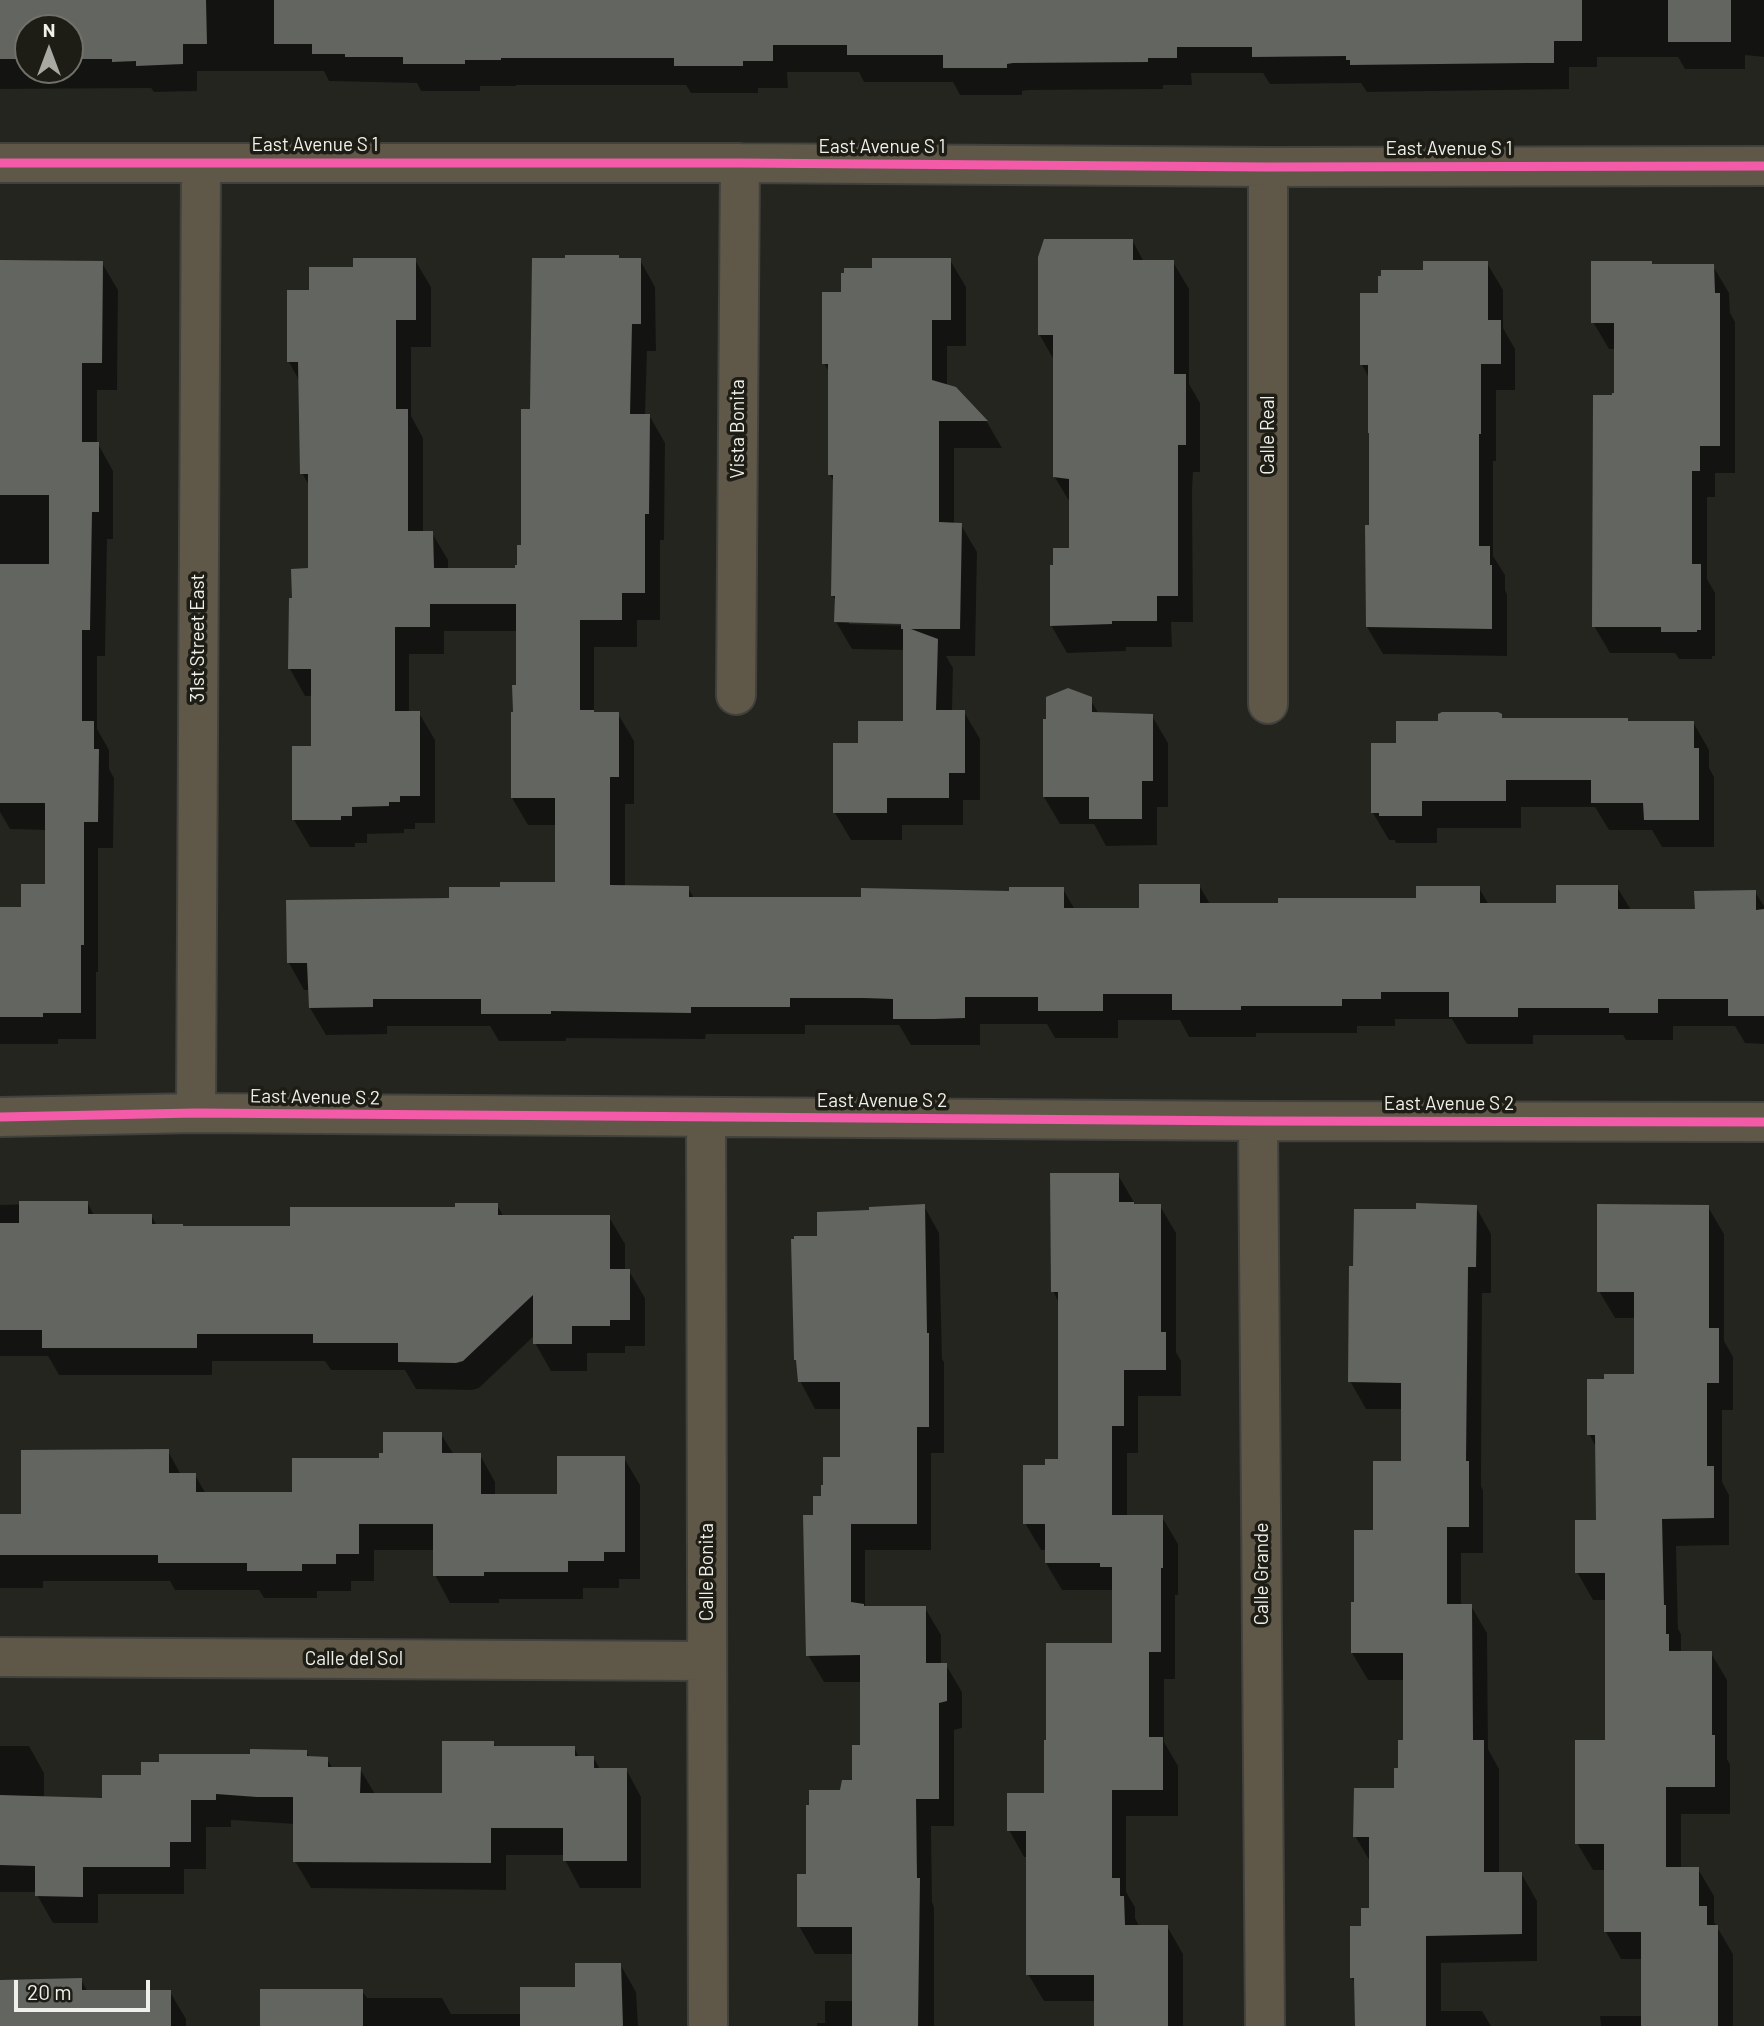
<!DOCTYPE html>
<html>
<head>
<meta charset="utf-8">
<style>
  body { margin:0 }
  #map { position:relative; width:1764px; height:2026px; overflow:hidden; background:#252520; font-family:Barlow,sans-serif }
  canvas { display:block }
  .north { position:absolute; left:14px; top:14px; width:70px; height:70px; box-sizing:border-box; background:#1d1d15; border:2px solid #71716a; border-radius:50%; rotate:0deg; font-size:19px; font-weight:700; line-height:28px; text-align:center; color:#f0f0ea }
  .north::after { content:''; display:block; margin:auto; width:24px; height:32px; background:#a9a9a3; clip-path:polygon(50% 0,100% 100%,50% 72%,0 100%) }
  .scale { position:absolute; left:14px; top:1980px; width:136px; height:32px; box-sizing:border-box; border:4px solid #f0f0ea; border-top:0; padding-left:9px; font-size:21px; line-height:24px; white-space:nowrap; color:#f0f0ea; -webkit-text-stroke:5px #1d1d15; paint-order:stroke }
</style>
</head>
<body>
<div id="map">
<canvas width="1764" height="2026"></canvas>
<div class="north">N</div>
<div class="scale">20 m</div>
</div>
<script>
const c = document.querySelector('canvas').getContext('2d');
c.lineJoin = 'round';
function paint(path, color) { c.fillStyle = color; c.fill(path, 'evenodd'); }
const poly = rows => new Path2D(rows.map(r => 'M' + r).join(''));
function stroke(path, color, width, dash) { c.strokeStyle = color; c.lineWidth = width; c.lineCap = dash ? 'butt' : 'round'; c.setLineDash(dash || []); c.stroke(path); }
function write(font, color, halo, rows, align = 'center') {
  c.font = font + ' Barlow,sans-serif'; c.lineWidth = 7; c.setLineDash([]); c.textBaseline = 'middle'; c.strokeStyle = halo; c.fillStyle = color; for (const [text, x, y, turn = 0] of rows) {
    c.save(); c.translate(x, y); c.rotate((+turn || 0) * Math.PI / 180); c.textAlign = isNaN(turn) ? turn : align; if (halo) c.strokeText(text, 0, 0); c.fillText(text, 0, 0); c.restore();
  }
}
paint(poly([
  [0,0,1764,0,1764,57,1745,55,1745,69,1685,69,1678,57,1597,57,1597,67,1569,67,1569,89,1367,92,1361,83,1270,84,1263,73,1191,73,1192,85,1163,85,1163,89,1029,90,1022,91,1022,95,960,95,953,82,864,82,859,72,787,72,788,88,758,88,758,93,691,93,686,85,516,85,516,86,480,86,480,91,421,91,417,83,329,81,324,71,197,71,197,91,154,92,151,88,0,89],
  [28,28,70,28,70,70,28,70],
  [1132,240,1144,262,1173,262,1189,289,1189,384,1200,403,1200,472,1193,472,1192,491,1193,622,1171,622,1172,647,1126,647,1126,651,1067,653,1051,625,1054,566,1071,550,1071,504,1054,476,1054,360,1039,334],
  [415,260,431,287,431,347,411,347,411,416,423,438,423,533,432,533,448,560,448,569,517,569,523,547,532,411,619,260,640,260,655,287,656,351,647,351,645,415,649,415,665,443,664,540,660,540,660,620,637,620,637,647,594,647,594,714,618,714,634,741,634,804,625,804,625,887,688,888,694,898,863,898,1063,889,1075,910,1141,910,1199,885,1210,904,1280,904,1418,900,1479,888,1489,905,1557,905,1617,887,1631,910,1696,910,1755,892,1764,906,1764,1044,1745,1043,1735,1026,1673,1026,1673,1040,1626,1040,1623,1035,1533,1035,1533,1044,1467,1044,1452,1019,1395,1019,1395,1026,1357,1026,1357,1033,1256,1033,1256,1037,1189,1037,1180,1020,1118,1020,1118,1038,1055,1038,1047,1024,980,1024,980,1045,911,1045,899,1025,805,1025,805,1034,706,1034,705,1039,566,1038,566,1041,499,1041,490,1026,387,1026,387,1034,326,1035,310,1008,310,990,304,990,289,963,451,900,502,889,557,884,557,825,528,825,512,798,514,713,517,687,517,631,444,631,444,654,409,654,409,713,419,713,435,740,435,823,415,823,415,829,404,829,404,833,367,834,367,843,355,843,355,847,310,847,294,820,313,748,313,696,305,696,290,669,294,600,310,570,310,487,302,473,300,382,289,362,311,292,355,269],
  [950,260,966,287,966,346,947,346,947,386,955,389,987,422,1002,448,954,448,954,524,961,525,977,552,975,656,946,656,953,668,952,712,964,712,980,739,980,800,963,800,963,825,902,825,902,840,851,840,835,813,860,745,905,722,905,650,852,649,836,622,837,602,832,595,834,482,830,475,830,374,824,363,843,293,874,270],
  [849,621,910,622,910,626,849,624],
  [0,261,102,263,118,290,117,390,97,390,97,442,113,471,113,539,107,539,105,656,97,656,97,729,109,750,109,769,114,778,113,848,98,848,98,972,96,972,96,1039,58,1039,58,1044,0,1044,0,909,23,909,47,886,47,830,10,829,0,812],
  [1487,263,1503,290,1503,328,1515,349,1515,390,1496,390,1496,461,1493,461,1493,556,1505,575,1505,590,1507,594,1507,656,1383,654,1367,627,1371,527,1369,378,1362,365,1380,295,1425,271],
  [1652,266,1713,266,1729,293,1730,313,1735,322,1735,473,1715,473,1715,497,1707,497,1707,579,1715,593,1715,656,1712,656,1712,659,1679,659,1675,653,1610,653,1594,626,1616,395,1616,349,1609,349,1593,322],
  [1090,699,1099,714,1152,716,1168,743,1168,807,1157,807,1157,845,1106,846,1094,824,1060,824,1044,797,1048,721],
  [1501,715,1503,719,1627,719,1629,722,1693,722,1709,750,1709,768,1714,777,1714,847,1662,847,1652,830,1609,830,1595,807,1521,807,1521,828,1437,828,1437,843,1396,843,1395,840,1389,840,1373,813,1397,744,1440,723],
  [1118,1175,1134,1202,1134,1206,1160,1206,1176,1233,1176,1352,1181,1361,1181,1396,1138,1396,1138,1453,1127,1453,1127,1517,1162,1517,1178,1544,1178,1595,1175,1595,1175,1679,1164,1679,1164,1742,1178,1766,1178,1816,1126,1816,1126,1892,1135,1907,1135,1918,1139,1926,1167,1926,1183,1954,1183,2026,1096,2026,1096,2001,1044,2001,1028,1974,1028,1857,1024,1857,1009,1830,1046,1794,1114,1644,1114,1590,1062,1590,1046,1563,1046,1550,1041,1550,1025,1523,1046,1467,1059,1461,1059,1303,1053,1291],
  [87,1202,94,1215,151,1215,157,1226,184,1228,292,1227,497,1205,504,1217,609,1217,625,1244,625,1271,629,1271,645,1298,645,1346,625,1346,625,1353,587,1353,587,1371,551,1371,535,1343,535,1335,479,1388,472,1390,416,1389,405,1370,331,1370,325,1361,212,1361,212,1375,59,1375,48,1356,0,1356,0,1205],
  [924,1206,939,1233,942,1359,944,1362,944,1453,931,1453,931,1550,865,1550,865,1608,925,1608,941,1635,941,1665,946,1665,962,1692,962,1728,954,1730,954,1826,931,1826,932,1902,934,1907,934,2026,817,2026,817,2023,825,2023,825,2001,854,2001,854,1954,815,1954,799,1926,807,1876,841,1792,854,1782,862,1747,862,1682,824,1682,808,1655,815,1517,822,1497,842,1459,842,1409,815,1409,800,1381,819,1238],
  [1476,1207,1491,1234,1491,1293,1482,1293,1481,1486,1483,1490,1483,1553,1461,1553,1461,1606,1471,1606,1487,1633,1488,1749,1499,1769,1499,1874,1521,1873,1537,1901,1537,1961,1441,1963,1441,2011,1482,2011,1491,2026,1356,2026,1356,1985,1352,1978,1352,1928,1363,1928,1371,1910,1371,1863,1355,1836,1396,1790,1405,1741,1405,1680,1368,1680,1352,1653,1356,1603,1374,1531,1403,1463,1403,1409,1366,1409,1350,1381,1355,1268,1418,1211],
  [1708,1207,1724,1234,1724,1341,1733,1357,1733,1410,1722,1410,1722,1482,1729,1495,1729,1545,1676,1546,1678,1629,1681,1634,1681,1653,1711,1653,1727,1680,1727,1759,1730,1764,1730,1814,1681,1814,1681,1869,1698,1869,1714,1896,1714,1922,1733,1954,1733,2026,1601,2026,1600,2016,1643,2016,1643,1959,1621,1959,1606,1932,1606,1870,1593,1870,1577,1843,1606,1742,1606,1600,1593,1600,1577,1572,1598,1522,1597,1449,1589,1434,1636,1376,1636,1318,1615,1318,1599,1291],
  [441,1434,454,1455,480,1455,495,1482,495,1496,558,1496,624,1458,640,1485,640,1579,619,1579,619,1588,583,1588,583,1599,499,1599,499,1603,450,1603,435,1575,435,1550,374,1550,374,1581,351,1581,351,1591,317,1591,317,1598,264,1598,259,1590,175,1590,170,1581,43,1581,43,1588,0,1588,0,1516,23,1516,168,1451,181,1475,195,1475,206,1494,294,1494,381,1460],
  [493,1743,496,1747,574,1747,579,1757,593,1757,600,1769,626,1769,641,1797,641,1888,580,1888,565,1860,565,1855,506,1855,506,1890,311,1888,295,1861,295,1824,231,1820,231,1827,206,1827,206,1869,184,1869,184,1894,98,1894,98,1923,53,1923,37,1895,37,1892,0,1892,0,1746,29,1746,44,1773,44,1798,104,1800,143,1776,251,1756,306,1751,310,1758,327,1759,333,1769,360,1769,375,1794,443,1794],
  [620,1964,636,1992,638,2026,262,2026,362,1991,367,1998,442,1998,451,2014,521,2014,576,1989],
  [81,1980,88,1992,170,1992,186,2019,186,2026,0,2026,0,1981]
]), '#0007');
paint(poly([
  [0,0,206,0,207,44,183,44,183,64,136,66,136,61,112,62,112,59,70,59,70,28,28,28,28,59,0,59],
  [274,0,1582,0,1582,41,1554,41,1554,63,1527,63,1350,65,1350,60,1346,60,1346,56,1252,57,1252,47,1177,47,1177,58,1148,58,1148,62,1013,63,1007,64,1007,68,943,68,943,55,847,55,847,45,773,45,773,61,743,61,743,66,674,66,674,58,501,58,501,60,465,60,465,64,403,64,403,57,345,57,345,54,312,54,312,44,274,44],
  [1668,0,1731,0,1731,42,1668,42],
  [1044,239,1133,239,1133,260,1174,260,1174,374,1186,374,1186,445,1178,445,1178,596,1157,596,1157,621,1112,621,1112,624,1050,626,1050,565,1053,565,1053,548,1069,548,1069,479,1053,477,1053,335,1038,335,1038,257],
  [565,255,619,255,619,258,641,258,641,324,632,324,630,414,650,414,649,514,645,514,645,593,622,593,622,620,580,620,580,710,594,710,594,712,619,712,619,777,610,777,610,885,689,886,689,897,861,897,861,888,1009,891,1009,887,1064,887,1064,908,1139,908,1139,884,1200,884,1200,903,1278,903,1278,898,1416,898,1416,886,1480,886,1480,903,1556,903,1556,885,1618,885,1618,909,1695,909,1694,891,1756,890,1756,910,1764,909,1764,1016,1728,1016,1728,999,1658,999,1658,1013,1609,1013,1609,1008,1518,1008,1518,1017,1449,1017,1449,992,1381,992,1381,999,1342,999,1342,1006,1241,1006,1241,1010,1172,1010,1172,994,1103,994,1103,1011,1038,1011,1038,997,965,997,965,1018,934,1019,893,1019,893,999,864,998,790,998,790,1007,691,1007,691,1013,551,1011,551,1014,481,1014,481,999,373,999,373,1007,309,1008,307,963,287,963,286,900,449,898,449,887,500,887,500,882,555,882,555,798,511,798,511,712,513,712,512,685,516,685,516,604,430,604,430,627,395,627,395,711,420,711,420,796,400,796,400,802,389,802,389,806,352,807,352,816,341,816,341,820,292,820,292,746,311,746,311,669,288,669,289,598,292,598,291,569,308,568,308,474,300,474,298,362,287,362,287,290,309,290,309,267,353,267,353,258,416,258,416,320,396,320,396,409,408,409,408,531,433,531,434,568,515,568,515,565,517,565,517,545,521,545,521,409,530,409,532,258,565,258],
  [872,258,951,258,951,320,932,320,932,380,956,387,988,421,939,421,939,522,962,523,960,629,911,629,938,639,936,710,965,710,965,773,949,773,949,798,887,798,887,813,833,813,833,743,858,743,858,721,903,721,903,629,901,629,901,624,834,622,835,596,831,596,833,475,828,475,828,364,822,364,822,292,841,292,841,273,844,273,844,268,872,268],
  [0,260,103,261,102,363,82,363,82,442,99,442,99,512,92,512,90,630,82,630,82,721,94,721,94,749,99,749,98,822,84,822,84,945,81,945,81,1013,43,1013,43,1017,0,1017,0,907,21,907,21,884,45,884,45,803,0,803,0,564,49,564,49,495,0,495],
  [1423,261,1488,261,1488,320,1501,320,1501,364,1481,364,1481,434,1479,434,1479,546,1490,546,1490,565,1492,565,1492,629,1366,627,1365,525,1369,525,1369,433,1368,433,1368,365,1360,365,1360,293,1378,293,1378,276,1381,276,1381,270,1423,270],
  [1591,261,1652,261,1652,264,1714,264,1715,293,1720,293,1720,446,1700,446,1700,471,1692,471,1692,564,1701,564,1701,630,1697,630,1697,632,1661,632,1661,627,1592,627,1593,395,1612,395,1612,393,1614,393,1614,323,1591,323],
  [1068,688,1092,697,1092,712,1153,714,1153,781,1142,781,1142,819,1089,819,1089,797,1043,797,1043,719,1046,719,1046,697],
  [1442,712,1498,712,1502,714,1502,718,1628,718,1628,721,1694,721,1694,748,1699,748,1699,820,1644,820,1643,803,1591,803,1591,780,1506,780,1506,801,1422,801,1422,816,1379,816,1379,813,1371,813,1371,743,1396,743,1396,721,1438,721,1438,714],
  [1050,1173,1119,1173,1119,1202,1134,1202,1134,1204,1161,1204,1161,1332,1166,1332,1166,1370,1124,1370,1124,1426,1112,1426,1112,1515,1163,1515,1163,1568,1161,1568,1161,1652,1149,1652,1149,1737,1163,1737,1163,1790,1112,1790,1112,1878,1120,1878,1120,1896,1124,1896,1125,1925,1168,1925,1168,2026,1094,2026,1094,1975,1026,1975,1026,1831,1007,1831,1007,1793,1044,1793,1044,1740,1046,1740,1046,1643,1112,1643,1112,1567,1100,1567,1100,1563,1045,1563,1045,1524,1023,1524,1023,1465,1045,1465,1045,1459,1058,1459,1058,1292,1051,1292],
  [19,1201,88,1201,88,1214,152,1214,152,1224,183,1224,183,1226,290,1226,290,1207,455,1207,455,1203,498,1203,498,1215,610,1215,610,1269,630,1269,630,1320,610,1320,610,1326,572,1326,572,1344,533,1344,533,1295,463,1361,456,1363,398,1362,398,1343,313,1343,313,1334,197,1334,197,1348,42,1348,42,1330,0,1330,0,1223,19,1223],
  [1416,1203,1477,1205,1476,1267,1468,1267,1466,1461,1469,1461,1469,1527,1447,1527,1447,1604,1472,1604,1473,1740,1484,1740,1484,1872,1522,1872,1522,1934,1426,1936,1426,2026,1355,2026,1354,1978,1350,1978,1350,1926,1361,1926,1361,1908,1369,1908,1369,1837,1353,1837,1354,1788,1394,1788,1394,1768,1398,1768,1398,1740,1403,1740,1403,1653,1351,1653,1351,1602,1354,1602,1354,1530,1373,1530,1373,1461,1401,1461,1401,1383,1348,1382,1349,1266,1353,1266,1354,1209,1416,1209],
  [925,1204,927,1333,929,1333,929,1427,917,1427,917,1524,851,1524,851,1602,864,1604,864,1606,926,1606,926,1663,947,1663,947,1701,939,1703,939,1799,916,1799,917,1878,920,1878,918,2026,852,2026,852,1927,797,1927,797,1874,806,1874,806,1805,809,1805,809,1790,840,1790,842,1780,852,1780,852,1745,860,1745,860,1655,806,1656,803,1515,813,1515,813,1496,821,1496,821,1485,823,1485,823,1457,840,1457,840,1382,798,1382,796,1360,794,1360,791,1239,794,1239,794,1236,817,1236,817,1212,869,1210,869,1207],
  [1597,1204,1709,1205,1709,1328,1719,1328,1719,1383,1707,1383,1707,1466,1714,1466,1714,1518,1662,1519,1664,1605,1666,1605,1666,1634,1669,1634,1669,1651,1712,1651,1712,1735,1715,1735,1715,1787,1666,1787,1666,1867,1699,1867,1699,1906,1707,1906,1707,1925,1718,1925,1718,2026,1641,2026,1641,1932,1604,1932,1604,1844,1575,1844,1575,1740,1605,1740,1605,1573,1575,1573,1575,1520,1596,1520,1595,1435,1587,1435,1587,1379,1604,1379,1604,1374,1634,1374,1634,1292,1597,1292],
  [383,1432,442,1432,442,1453,481,1453,481,1494,557,1494,557,1456,625,1456,625,1552,604,1552,604,1561,568,1561,568,1572,484,1572,484,1576,433,1576,433,1524,359,1524,359,1554,336,1554,336,1564,302,1564,302,1571,247,1571,247,1563,158,1563,158,1555,0,1555,0,1514,21,1514,21,1450,169,1449,169,1473,196,1473,196,1492,292,1492,292,1458,379,1458,379,1453,383,1453],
  [442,1741,494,1741,494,1746,575,1746,575,1756,594,1756,594,1768,627,1768,627,1861,563,1861,563,1828,491,1828,491,1863,293,1862,293,1797,257,1797,216,1794,216,1800,191,1800,191,1842,170,1842,170,1867,83,1867,83,1897,35,1896,35,1866,0,1865,0,1795,102,1798,102,1775,141,1775,141,1762,159,1762,159,1754,250,1754,250,1749,307,1750,307,1756,328,1757,328,1767,361,1767,360,1793,442,1793],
  [575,1963,621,1963,623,2026,520,2026,520,1987,575,1987],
  [82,1978,82,1990,171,1990,171,2026,0,2026,0,1980],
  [260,1989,363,1989,363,2026,260,2026]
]), '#636560');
const minor = poly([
  [0,163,740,163,1268,167,1764,166],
  [1268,167,1268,704],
  [736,695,740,163],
  [196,1113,201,163],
  [0,1117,196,1113,1258,1121,1764,1122],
  [706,1118,708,2026],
  [1258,1121,1265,2026],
  [0,1657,707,1661]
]);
stroke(minor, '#41413d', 42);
stroke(minor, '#5f5849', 38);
stroke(poly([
  [0,163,740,163,1268,167,1764,166],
  [0,1117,196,1113,1258,1121,1764,1122]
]), '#f35aa7', 9);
write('19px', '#f0f0ea', '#1d1d15', [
  ["East Avenue S 1",315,145],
  ["East Avenue S 1",882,147],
  ["East Avenue S 1",1449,149],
  ["Vista Bonita",738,429,-90],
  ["Calle Real",1268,435,-90],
  ["31st Street East",198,638,-90],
  ["East Avenue S 2",315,1097,1],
  ["East Avenue S 2",882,1101],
  ["East Avenue S 2",1449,1104],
  ["Calle Bonita",707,1572,-90],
  ["Calle Grande",1262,1574,-90],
  ["Calle del Sol",354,1659]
]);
</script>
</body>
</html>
